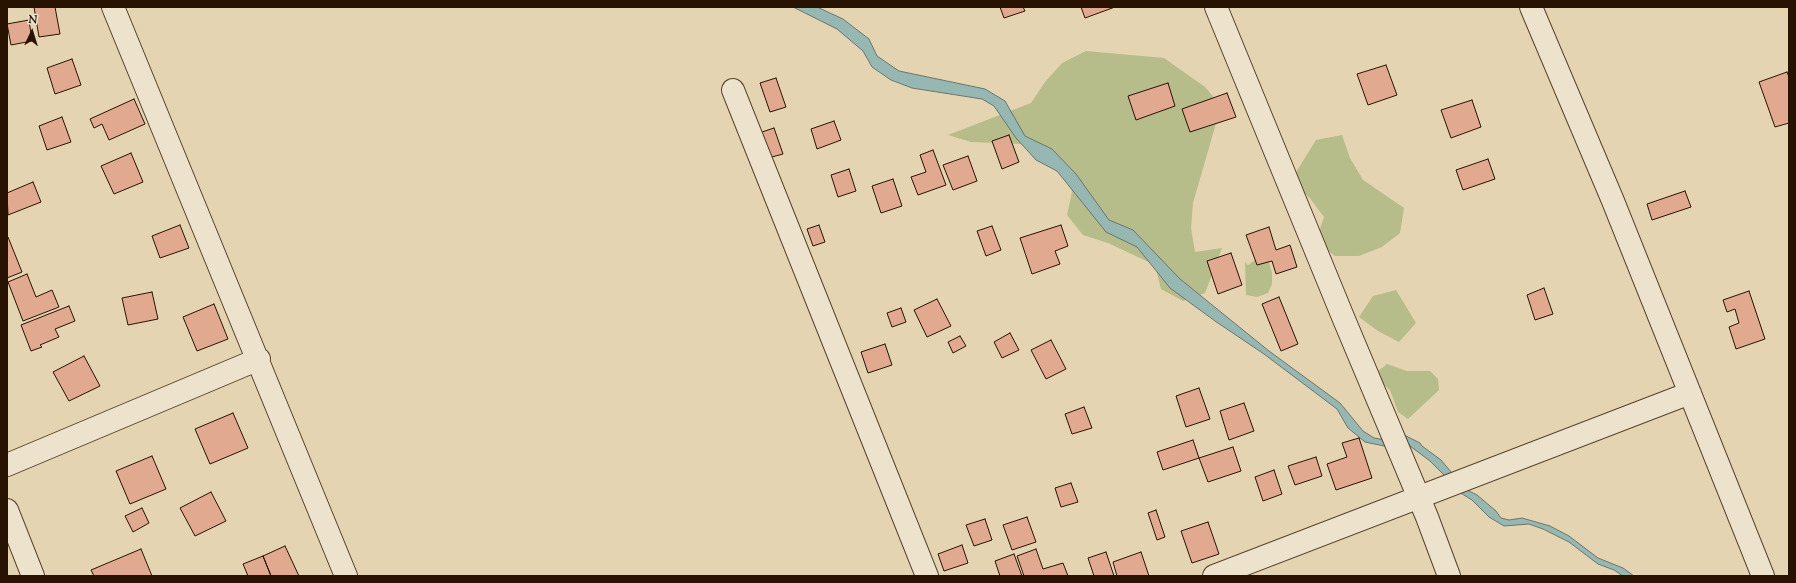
<!DOCTYPE html>
<html>
<head>
<meta charset="utf-8">
<style>
  body { margin:0 }
  #map { position:relative; width:1796px; height:583px; overflow:hidden; background:#e4d4b1; font-family:"Sorts Mill Goudy",serif }
  canvas { display:block }
  .frame { position:absolute; inset:0; border:8px solid #281201; pointer-events:none }
  .north { position:absolute; left:12px; top:12px; width:40px; height:40px; -webkit-text-stroke:3px #ede3cc; paint-order:stroke; rotate:4deg; font-size:11px; font-weight:700; line-height:16px; text-align:center; color:#281201 }
  .north::after { content:''; display:block; margin:auto; width:14px; height:18px; background:#281201; clip-path:polygon(50% 0,100% 100%,50% 72%,0 100%) }
</style>
</head>
<body>
<div id="map">
<canvas width="1796" height="583"></canvas>
<div class="frame"></div>
<div class="north">N</div>
</div>
<script>
const c = document.querySelector('canvas').getContext('2d');
c.lineJoin = 'round';
function paint(path, color) { c.fillStyle = color; c.fill(path, 'evenodd'); }
const poly = rows => new Path2D(rows.map(r => 'M' + r).join(''));
function stroke(path, color, width, dash) { c.strokeStyle = color; c.lineWidth = width; c.lineCap = dash ? 'butt' : 'round'; c.setLineDash(dash || []); c.stroke(path); }
paint(poly([
  [1086,51,1164,58,1205,87,1221,106,1193,203,1191,228,1195,252,1222,248,1205,293,1183,301,1161,289,1155,265,1108,243,1083,235,1067,215,1072,192,1065,168,1045,154,1021,144,971,142,948,135,1031,103,1045,82,1062,63],
  [1342,135,1350,158,1363,180,1404,208,1400,233,1382,247,1359,256,1335,256,1316,241,1324,217,1309,197,1290,182,1316,140],
  [1258,258,1269,262,1272,273,1272,284,1268,293,1257,297,1246,295,1245,262,1248,265],
  [1396,290,1416,323,1399,342,1378,331,1359,317,1373,296],
  [1387,364,1407,371,1430,371,1438,379,1439,390,1408,419,1398,412,1390,390,1381,382,1378,371]
]), '#b6bc8a');
const water = poly([
  [793,7,817,7,843,19,869,39,877,56,899,71,985,89,1005,101,1025,136,1052,149,1076,174,1109,220,1133,230,1180,279,1269,351,1340,403,1363,431,1374,438,1386,440,1389,447,1365,442,1348,428,1337,409,1264,354,1215,321,1170,288,1137,247,1106,232,1057,171,1036,160,1016,138,994,106,982,99,912,88,891,80,872,67,863,51,837,29,793,7],
  [1406,436,1420,443,1422,446,1441,460,1457,479,1450,481,1430,461,1398,437,1406,436],
  [1467,490,1477,495,1496,511,1501,518,1509,520,1522,518,1550,526,1569,536,1598,558,1623,568,1634,576,1623,576,1614,570,1598,564,1569,542,1543,529,1529,524,1504,526,1489,517,1472,500,1459,492,1467,490]
]);
paint(water, '#97b7b3');
stroke(water, '#6b756c', 1);
const building = poly([
  [34,7,55,7,60,34,39,37,34,7],
  [1000,7,1023,7,1025,11,1004,18,1000,7],
  [1081,7,1115,7,1085,18,1081,7],
  [29,20,32,41,11,45,7,24,29,20],
  [72,59,81,85,55,94,47,68,72,59],
  [1386,65,1397,95,1368,105,1357,74,1386,65],
  [1787,72,1789,77,1789,123,1775,127,1759,82,1787,72],
  [776,78,786,107,770,112,760,83,776,78],
  [1168,83,1175,106,1136,120,1128,96,1168,83],
  [1227,93,1236,117,1190,132,1182,109,1227,93],
  [134,99,145,124,109,140,102,124,94,128,90,119,134,99],
  [1472,100,1481,127,1451,138,1441,110,1472,100],
  [62,117,71,142,47,150,39,126,62,117],
  [834,121,841,140,817,149,811,129,834,121],
  [774,128,783,154,768,158,759,133,774,128],
  [1009,135,1019,162,1002,169,992,141,1009,135],
  [933,150,946,185,918,195,911,177,926,172,920,155,933,150],
  [131,153,143,182,114,194,101,166,131,153],
  [968,156,977,181,953,190,943,165,968,156],
  [1488,159,1495,179,1463,190,1456,170,1488,159],
  [849,169,856,191,838,197,831,175,849,169],
  [893,179,902,206,881,213,872,186,893,179],
  [33,182,41,202,8,215,7,193,33,182],
  [1685,191,1691,207,1652,220,1647,204,1685,191],
  [180,225,189,248,160,258,152,236,180,225],
  [819,225,825,242,813,246,807,229,819,225],
  [1061,225,1068,246,1055,251,1060,264,1032,274,1020,238,1061,225],
  [992,226,1001,250,986,256,977,231,992,226],
  [1269,227,1276,250,1290,245,1297,267,1276,274,1272,261,1257,265,1246,235,1269,227],
  [7,237,8,237,22,272,7,278,7,237],
  [1231,253,1242,285,1218,294,1207,261,1231,253],
  [27,274,36,297,52,290,59,307,23,321,8,282,27,274],
  [1544,288,1553,314,1535,320,1527,295,1544,288],
  [1749,291,1765,339,1736,349,1729,327,1739,323,1735,309,1727,312,1723,300,1749,291],
  [152,292,158,319,128,325,122,298,152,292],
  [1279,297,1298,344,1281,351,1262,304,1279,297],
  [937,299,951,326,927,337,914,310,937,299],
  [214,304,228,339,197,351,183,317,214,304],
  [69,306,75,321,55,329,59,337,40,345,42,347,31,351,21,325,69,306],
  [901,308,906,322,892,327,887,313,901,308],
  [1010,333,1019,350,1002,358,994,342,1010,333],
  [960,336,966,346,953,353,948,342,960,336],
  [1051,340,1066,369,1046,379,1031,350,1051,340],
  [885,344,892,365,868,373,861,352,885,344],
  [84,356,100,386,69,401,53,372,84,356],
  [1199,388,1210,419,1186,427,1176,396,1199,388],
  [1244,403,1254,431,1229,440,1220,411,1244,403],
  [1084,407,1092,428,1072,434,1065,414,1084,407],
  [233,413,248,448,210,464,195,429,233,413],
  [1359,438,1372,478,1336,490,1327,464,1347,457,1342,443,1359,438],
  [1193,440,1199,458,1163,470,1157,452,1193,440],
  [1233,447,1241,471,1208,482,1199,458,1233,447],
  [152,456,166,489,130,504,116,471,152,456],
  [1316,457,1322,476,1295,485,1288,466,1316,457],
  [1274,470,1282,494,1263,501,1255,477,1274,470],
  [1071,483,1078,502,1061,507,1055,488,1071,483],
  [211,492,226,521,195,536,180,508,211,492],
  [142,508,149,523,133,532,125,516,142,508],
  [1156,510,1165,537,1157,540,1148,513,1156,510],
  [1027,517,1036,542,1012,550,1003,525,1027,517],
  [985,519,992,540,974,546,966,525,985,519],
  [1208,522,1219,554,1192,563,1181,531,1208,522],
  [962,545,968,563,944,571,938,554,962,545],
  [285,546,299,576,271,576,263,556,285,546],
  [141,549,152,576,94,576,91,570,141,549],
  [1036,549,1043,569,1063,563,1068,576,1024,576,1017,556,1036,549],
  [1106,552,1114,576,1094,576,1088,558,1106,552],
  [1141,552,1149,576,1117,576,1113,562,1141,552],
  [1014,554,1022,576,1000,576,995,561,1014,554],
  [263,556,271,576,248,576,243,564,263,556]
]);
paint(building, '#e1a98f');
stroke(building, '#281201', 1);
const minor = poly([
  [113,7,346,576],
  [1216,7,1343,317,1427,517,1449,576],
  [1531,7,1613,201,1763,576],
  [733,90,927,576],
  [7,465,259,359],
  [7,510,33,576],
  [1214,576,1690,393]
]);
stroke(minor, '#57422d', 24);
stroke(minor, '#ede3cc', 22);
</script>
</body>
</html>
